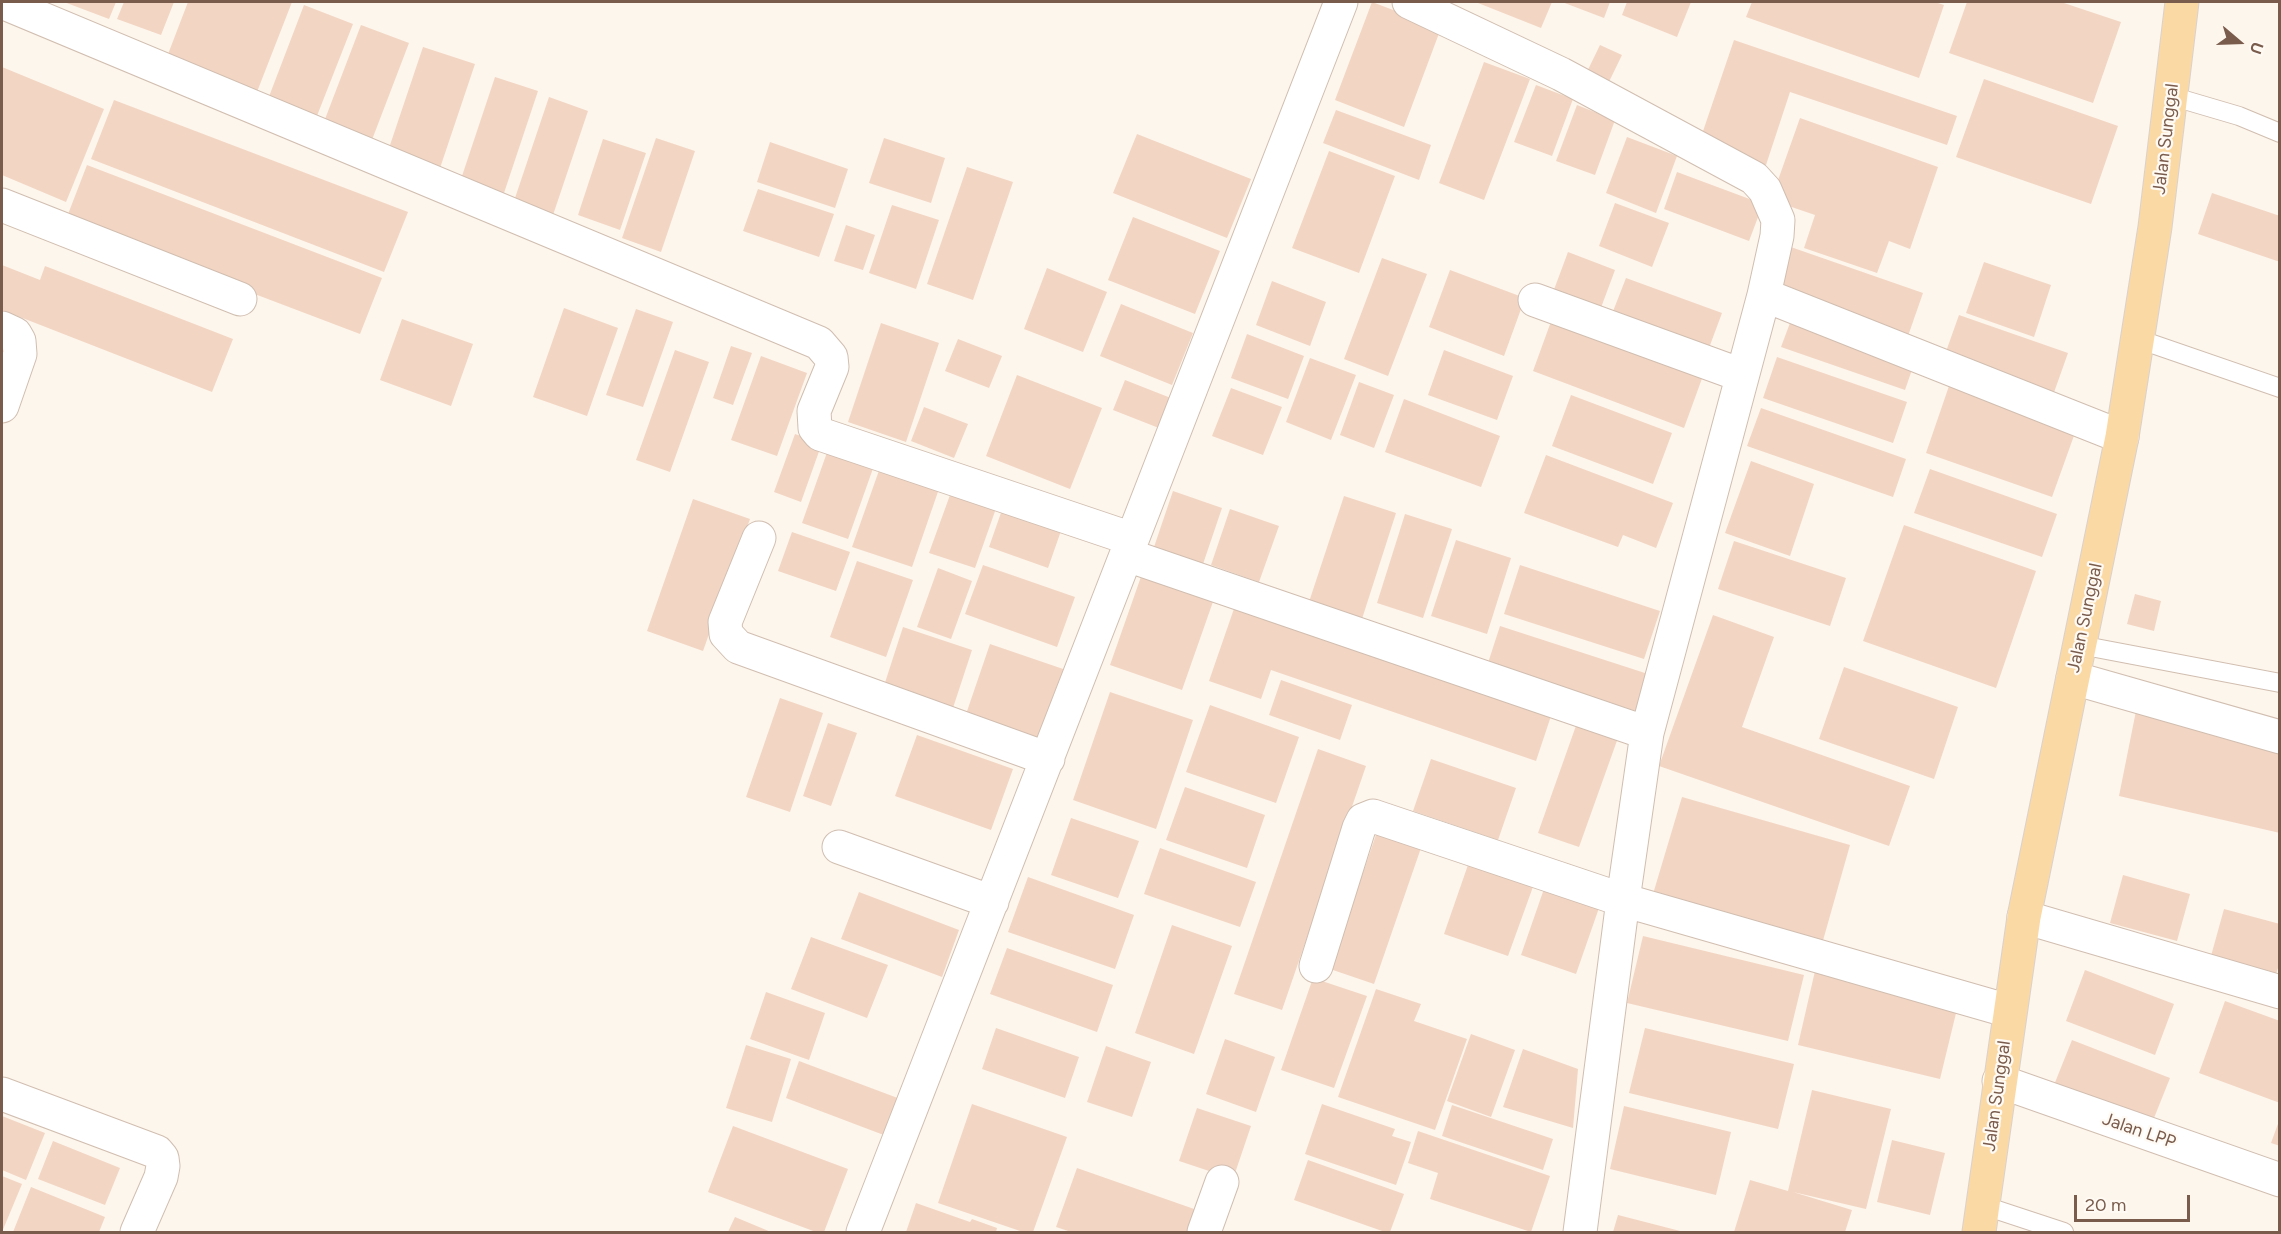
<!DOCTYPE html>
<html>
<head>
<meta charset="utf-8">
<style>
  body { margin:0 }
  #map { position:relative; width:2281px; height:1234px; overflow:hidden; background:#fdf6ec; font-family:Figtree,sans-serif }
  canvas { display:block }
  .frame { position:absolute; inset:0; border:3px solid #7a5c4d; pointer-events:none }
  .north { position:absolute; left:2209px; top:12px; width:60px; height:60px; -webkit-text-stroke:4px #fffaf3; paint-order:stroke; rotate:109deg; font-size:16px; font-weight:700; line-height:24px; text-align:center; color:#7a5c4d }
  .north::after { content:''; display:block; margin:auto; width:21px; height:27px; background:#7a5c4d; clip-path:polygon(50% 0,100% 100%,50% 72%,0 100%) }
  .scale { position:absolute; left:2074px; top:1195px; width:116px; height:27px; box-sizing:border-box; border:3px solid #7a5c4d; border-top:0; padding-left:8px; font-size:18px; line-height:21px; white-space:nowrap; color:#7a5c4d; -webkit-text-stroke:4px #fffaf3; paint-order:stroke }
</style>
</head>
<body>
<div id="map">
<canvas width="2281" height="1234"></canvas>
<div class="frame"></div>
<div class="north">U</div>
<div class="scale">20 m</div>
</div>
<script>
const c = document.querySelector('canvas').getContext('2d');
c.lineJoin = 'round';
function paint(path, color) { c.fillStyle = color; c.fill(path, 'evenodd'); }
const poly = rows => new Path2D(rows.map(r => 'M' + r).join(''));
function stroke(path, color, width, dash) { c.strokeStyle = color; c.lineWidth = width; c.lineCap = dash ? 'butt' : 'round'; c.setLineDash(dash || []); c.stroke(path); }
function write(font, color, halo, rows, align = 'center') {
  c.font = font + ' Figtree,sans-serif'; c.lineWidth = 4.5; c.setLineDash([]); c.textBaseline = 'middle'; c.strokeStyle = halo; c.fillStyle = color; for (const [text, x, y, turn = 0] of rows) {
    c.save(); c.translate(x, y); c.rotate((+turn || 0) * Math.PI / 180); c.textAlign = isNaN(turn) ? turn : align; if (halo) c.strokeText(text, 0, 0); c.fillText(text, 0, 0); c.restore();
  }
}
paint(poly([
  [64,2,116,2,109,19],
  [124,2,174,2,161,35,117,19],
  [188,2,292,2,255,97,165,62],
  [1372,2,1441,28,1404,127,1335,100],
  [1479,2,1552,2,1541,28,1478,3],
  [1562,2,1610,2,1604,18],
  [1627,2,1691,2,1677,37,1622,15],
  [1752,2,1935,2,1944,5,1919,78,1746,17],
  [1967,2,2061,2,2121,22,2093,103,1949,53],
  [304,5,353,24,313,126,265,107],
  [361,25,409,43,370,145,322,127],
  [1734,40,1957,116,1947,145,1790,92,1766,165,1699,143],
  [1600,45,1622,55,1605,90,1583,80],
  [423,47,475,64,439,171,387,154],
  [1484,62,1530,79,1484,200,1439,183],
  [2,67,104,109,66,202,2,175],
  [495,77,538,91,504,193,461,179],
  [1984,79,2118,126,2091,204,1956,157],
  [1536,85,1573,99,1552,156,1514,142],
  [549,97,588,111,553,215,514,201],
  [114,100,408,212,384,272,91,159],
  [1577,105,1615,120,1595,175,1556,161],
  [1336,110,1431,145,1419,180,1323,143],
  [1800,118,1938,167,1910,249,1889,241,1877,273,1804,248,1815,215,1771,200],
  [1137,134,1251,179,1227,238,1113,193],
  [1627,137,1677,156,1656,213,1606,193],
  [656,138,695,151,661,252,622,238],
  [884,138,945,158,931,203,869,183],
  [603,139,646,153,620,230,578,215],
  [770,142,848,169,835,208,757,182],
  [1329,151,1395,176,1359,273,1292,248],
  [87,165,382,278,360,334,65,222],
  [967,167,1013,182,973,300,927,284],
  [1677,172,1763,204,1749,241,1664,209],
  [758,189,834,214,819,257,743,231],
  [2212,193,2280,216,2280,262,2198,234],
  [1615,203,1669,223,1652,267,1599,246],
  [892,205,939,220,916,289,869,273],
  [1133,217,1220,251,1195,314,1108,280],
  [846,225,875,235,863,270,834,261],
  [1785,245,1923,293,1908,336,1770,288],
  [1568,252,1615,270,1599,313,1552,295],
  [1382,258,1427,274,1388,376,1344,359],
  [1984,262,2051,285,2034,337,1966,313],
  [2,265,40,280,45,266,233,339,212,392,2,310],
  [1047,268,1107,292,1083,352,1024,329],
  [1450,270,1525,298,1504,356,1429,327],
  [1626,278,1722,313,1706,356,1610,319],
  [1272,281,1326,302,1310,346,1256,325],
  [1121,304,1193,333,1172,385,1100,356],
  [564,308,618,328,587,416,533,397],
  [636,309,673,322,643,407,606,395],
  [1793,315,1916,358,1905,390,1781,347],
  [1959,315,2068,353,2052,398,1943,360],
  [1553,316,1704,373,1684,428,1533,371],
  [402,319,473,344,451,406,380,380],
  [881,323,939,343,906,442,848,422],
  [1247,334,1304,356,1288,399,1231,378],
  [958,339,1002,356,989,388,945,371],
  [731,346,752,353,733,405,713,398],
  [675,350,709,362,670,472,636,460],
  [1444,350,1513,376,1497,420,1428,395],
  [761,356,807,373,777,456,731,440],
  [1777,357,1907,402,1893,443,1763,398],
  [1310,358,1356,375,1331,440,1286,422],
  [1017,375,1102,408,1070,489,986,456],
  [1125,380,1181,402,1169,432,1113,410],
  [1359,382,1394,395,1374,448,1340,435],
  [1949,386,2076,430,2052,497,1926,453],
  [1231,388,1282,407,1263,455,1212,436],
  [1571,395,1672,433,1653,484,1552,446],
  [1404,399,1500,436,1481,487,1385,452],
  [924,407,968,424,954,458,911,441],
  [1761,408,1906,459,1893,497,1747,446],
  [795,434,822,443,801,502,774,492],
  [830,444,876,460,848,539,802,523],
  [1546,455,1673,503,1656,548,1623,535,1618,547,1524,513],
  [1751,461,1814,484,1790,556,1725,533],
  [882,462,941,483,912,567,852,547],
  [1930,469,2057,514,2042,557,1914,513],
  [954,484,999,500,975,568,929,553],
  [1173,491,1222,508,1203,564,1154,547],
  [1344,496,1396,513,1361,622,1308,605],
  [693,499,750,519,703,651,647,631],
  [1003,507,1062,528,1048,568,989,547],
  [1230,509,1279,526,1259,582,1211,565],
  [1405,514,1452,529,1423,618,1377,603],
  [1904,525,2036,571,1996,688,1863,641],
  [792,532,850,552,836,591,778,571],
  [1456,540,1511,558,1487,634,1431,616],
  [1734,541,1846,578,1830,626,1718,589],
  [857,561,913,580,886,657,830,637],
  [983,565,1075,597,1057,647,965,614],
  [1520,565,1660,611,1644,659,1504,614],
  [938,568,972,581,951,639,917,627],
  [1143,571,1215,596,1182,690,1110,665],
  [2135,594,2161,601,2154,631,2127,624],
  [1237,600,1553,710,1536,761,1271,670,1261,699,1209,681],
  [1713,615,1774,637,1742,727,1910,786,1889,846,1659,766],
  [1500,626,1648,674,1636,711,1488,663],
  [903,627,972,650,950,717,881,695],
  [990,644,1069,671,1041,750,963,723],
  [1844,667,1958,707,1934,779,1819,739],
  [1281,680,1352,705,1340,740,1269,715],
  [1110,692,1193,720,1156,829,1073,800],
  [780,698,823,713,790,812,746,797],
  [1210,705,1299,737,1276,803,1186,772],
  [2137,706,2280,746,2280,833,2119,796],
  [1578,720,1619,735,1579,847,1538,833],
  [828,723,857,733,831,806,803,796],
  [917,735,1013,769,991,830,895,796],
  [1318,749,1366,766,1282,1010,1234,994],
  [1431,759,1516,788,1498,840,1413,811],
  [1185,787,1265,815,1247,868,1166,840],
  [1682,797,1850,845,1822,944,1653,894],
  [1071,818,1139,841,1118,898,1051,875],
  [1378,829,1422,845,1374,984,1330,969],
  [1160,848,1256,882,1240,927,1144,894],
  [1469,862,1534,884,1508,956,1444,934],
  [2123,875,2190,894,2177,941,2110,923],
  [1028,877,1134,915,1115,969,1008,932],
  [1545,886,1600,905,1576,974,1521,955],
  [859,892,959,930,942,977,841,939],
  [2224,909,2280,924,2280,962,2276,974,2211,956],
  [1172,925,1232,946,1194,1054,1135,1033],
  [1643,936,1804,975,1788,1041,1627,1003],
  [811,937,888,965,867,1018,791,989],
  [1007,948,1113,985,1097,1032,990,994],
  [2085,970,2174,1004,2155,1055,2066,1021],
  [1815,971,1958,1005,1940,1079,1798,1045],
  [1313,978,1367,996,1334,1088,1281,1070],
  [1376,989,1421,1004,1414,1021,1467,1039,1435,1130,1338,1097],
  [766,992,825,1013,809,1060,750,1039],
  [2225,1001,2280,1021,2280,1103,2199,1073],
  [996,1028,1079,1057,1065,1098,982,1069],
  [1645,1028,1794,1064,1778,1129,1629,1093],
  [1471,1034,1515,1050,1491,1117,1447,1101],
  [1225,1039,1275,1057,1256,1112,1206,1094],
  [2072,1040,2170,1078,2150,1128,2052,1090],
  [746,1045,791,1059,772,1122,726,1108],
  [1106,1046,1151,1062,1132,1117,1087,1102],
  [1523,1049,1578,1069,1573,1128,1503,1107],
  [799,1061,903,1100,889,1137,786,1098],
  [1812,1090,1891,1109,1866,1209,1793,1192,1852,1210,1845,1232,1734,1232,1750,1180,1788,1191],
  [972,1104,1067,1137,1033,1232,1023,1232,938,1203],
  [1322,1104,1395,1129,1392,1136,1411,1142,1396,1185,1305,1154],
  [1452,1105,1553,1139,1543,1170,1442,1136],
  [1624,1106,1731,1132,1716,1195,1610,1169],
  [1197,1108,1251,1126,1233,1179,1179,1161],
  [2,1116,45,1133,26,1180,2,1170],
  [2279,1121,2280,1121,2280,1146,2271,1143],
  [733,1126,848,1169,824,1232,816,1232,708,1192],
  [1418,1131,1550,1176,1531,1232,1430,1199,1438,1173,1408,1163],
  [1892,1140,1945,1153,1930,1215,1877,1202],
  [53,1141,120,1168,105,1205,38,1179],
  [1308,1160,1404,1194,1390,1232,1385,1232,1294,1200],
  [1077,1168,1197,1210,1189,1232,1071,1232,1056,1227],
  [2,1176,22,1184,2,1232],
  [31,1187,105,1217,99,1232,13,1232],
  [916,1203,970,1222,972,1219,997,1228,996,1232,906,1232],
  [1618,1215,1684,1232,1613,1232],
  [735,1217,771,1232,728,1232]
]), '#f3d5c3');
const lane = poly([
  [2171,96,2239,116,2280,133],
  [2138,339,2280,388],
  [2080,645,2280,683],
  [1982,1205,2064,1232]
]);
const street = poly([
  [2,2,819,343,831,357,832,367,814,411,815,428,820,434,1132,539],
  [1409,2,1561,74,1754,178,1765,190,1778,220,1777,236,1764,295,1647,733,1623,900,1580,1232],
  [2,205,240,299],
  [1764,295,2122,437],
  [1535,300,1741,375],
  [2,328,15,334,19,341,20,354,2,406],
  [759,538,725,622,726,634,738,647,1048,759],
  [1127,555,1647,733],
  [2073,678,2280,737],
  [839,847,992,902],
  [2024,917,2280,992],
  [1316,966,1359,828,1363,820,1373,816,1623,900,2009,1011],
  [1999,1081,2280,1180],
  [2,1094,157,1152,162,1158,163,1166,161,1177,137,1232],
  [863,1232,1341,2],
  [1204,1232,1222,1182]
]);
const primary = poly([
  [1979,1232,2024,917,2122,437,2155,227,2182,2]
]);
stroke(lane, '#d1beb0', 20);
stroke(street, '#d1beb0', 35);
stroke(primary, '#dad1cd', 35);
stroke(lane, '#fff', 18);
stroke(street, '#fff', 33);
stroke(primary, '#fbd9a5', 33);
write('18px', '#7a5c4d', '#fffaf3', [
  ["Jalan Sunggal",2166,139,-83],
  ["Jalan Sunggal",2085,618,-78],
  ["Jalan Sunggal",1997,1096,-82],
  ["Jalan LPP",2139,1131,19]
]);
</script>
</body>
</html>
